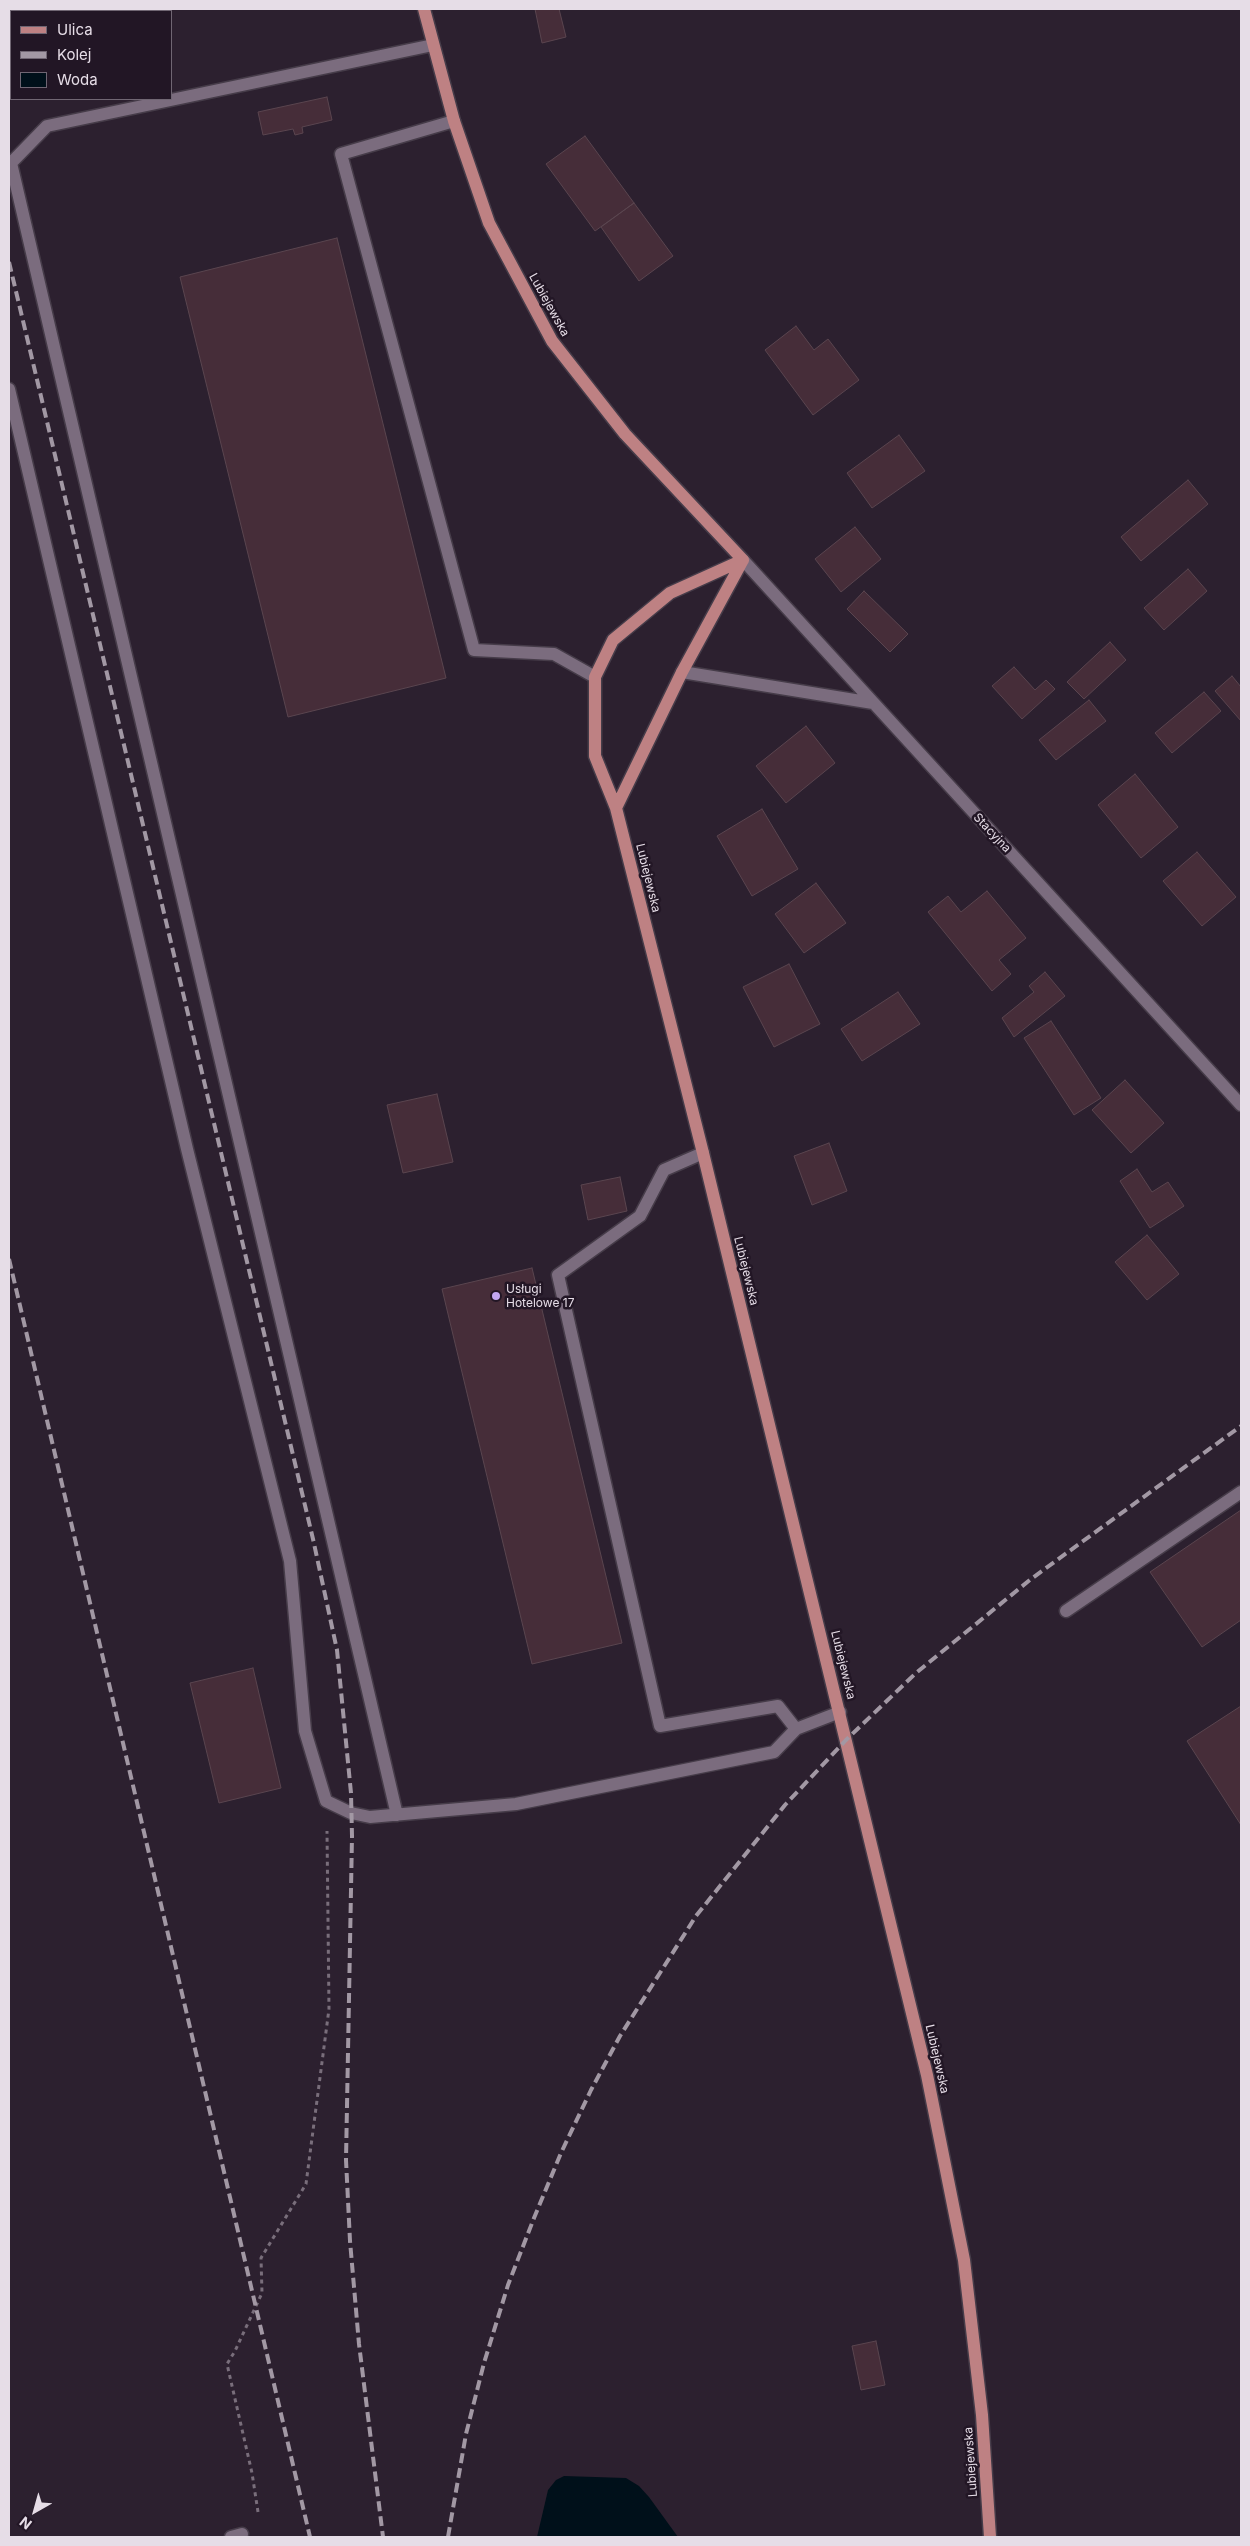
<!DOCTYPE html>
<html>
<head>
<meta charset="utf-8">
<style>
  body { margin:0 }
  #map { position:relative; width:1250px; height:2546px; overflow:hidden; background:#2c202f; font-family:Inter,sans-serif }
  canvas { display:block }
  .frame { position:absolute; inset:0; border:10px solid #e6dde7; pointer-events:none }
  .legend { position:absolute; left:10px; top:10px; width:162px; height:90px; box-sizing:border-box; background:#221625; border:1px solid #706673; margin:0; padding:6px 9px; list-style:none; font-size:15px; color:#e6dde7 }
  .legend li { display:flex; align-items:center; gap:10px; height:25px }
  .legend b { width:25px; border:1px solid #706673 }
  .north { position:absolute; left:10px; top:2486px; width:50px; height:50px; -webkit-text-stroke:4px #221625; paint-order:stroke; rotate:218deg; font-size:14px; font-weight:700; line-height:20px; text-align:center; color:#e6dde7 }
  .north::after { content:''; display:block; margin:auto; width:18px; height:22px; background:#e6dde7; clip-path:polygon(50% 0,100% 100%,50% 72%,0 100%) }
</style>
</head>
<body>
<div id="map">
<canvas width="1250" height="2546"></canvas>
<div class="frame"></div>
<ul class="legend">
<li><b style="height:6px;background:#be8183"></b>Ulica</li>
<li><b style="height:6px;background:#a298a4"></b>Kolej</li>
<li><b style="height:14px;background:#00101a"></b>Woda</li>
</ul>
<div class="north">N</div>
</div>
<script>
const c = document.querySelector('canvas').getContext('2d');
c.lineJoin = 'round';
function paint(path, color) { c.fillStyle = color; c.fill(path, 'evenodd'); }
const poly = rows => new Path2D(rows.map(r => 'M' + r).join(''));
function stroke(path, color, width, dash) { c.strokeStyle = color; c.lineWidth = width; c.lineCap = dash ? 'butt' : 'round'; c.setLineDash(dash || []); c.stroke(path); }
function write(font, color, halo, rows, align = 'center') {
  c.font = font + ' Inter,sans-serif'; c.lineWidth = 5; c.setLineDash([]); c.textBaseline = 'middle'; c.strokeStyle = halo; c.fillStyle = color; for (const [text, x, y, turn = 0] of rows) {
    c.save(); c.translate(x, y); c.rotate((+turn || 0) * Math.PI / 180); c.textAlign = isNaN(turn) ? turn : align; if (halo) c.strokeText(text, 0, 0); c.fillText(text, 0, 0); c.restore();
  }
}
paint(poly([
  [564,2476,626,2478,639,2486,649,2497,678,2537,537,2537,548,2490,556,2480]
]), '#00101a');
const building = poly([
  [535,9,559,9,566,37,542,43,535,9],
  [327,97,332,120,302,127,303,133,295,135,293,129,263,135,258,112,327,97],
  [585,136,634,203,595,231,546,164,585,136],
  [634,203,673,256,639,281,601,227,634,203],
  [337,238,446,678,288,717,180,277,337,238],
  [796,326,814,350,828,339,859,380,813,415,765,350,796,326],
  [899,435,925,471,872,508,847,473,899,435],
  [1188,480,1208,504,1141,561,1121,537,1188,480],
  [855,527,881,559,841,592,815,559,855,527],
  [1188,569,1207,591,1164,630,1144,608,1188,569],
  [864,591,908,634,890,652,847,609,864,591],
  [1110,642,1126,660,1084,699,1067,682,1110,642],
  [1014,667,1035,690,1046,680,1055,689,1022,719,992,686,1014,667],
  [1232,676,1241,687,1241,721,1215,691,1232,676],
  [1204,692,1221,711,1172,753,1155,733,1204,692],
  [1089,700,1106,721,1056,760,1039,740,1089,700],
  [806,726,835,763,786,803,756,766,806,726],
  [1135,774,1178,827,1141,858,1098,805,1135,774],
  [762,809,798,869,752,896,717,836,762,809],
  [1197,852,1236,897,1202,926,1163,881,1197,852],
  [816,883,846,923,804,953,775,914,816,883],
  [987,891,1026,938,999,960,1011,974,992,991,928,912,948,896,961,912,987,891],
  [789,964,820,1024,774,1047,743,987,789,964],
  [1045,972,1065,996,1014,1037,1002,1018,1034,992,1029,986,1045,972],
  [898,992,920,1024,862,1061,841,1029,898,992],
  [1051,1021,1101,1098,1074,1115,1024,1038,1051,1021],
  [1125,1080,1164,1123,1131,1153,1092,1110,1125,1080],
  [437,1094,453,1162,403,1173,387,1105,437,1094],
  [829,1143,847,1191,812,1205,794,1156,829,1143],
  [1137,1169,1152,1192,1168,1182,1184,1206,1150,1228,1120,1181,1137,1169],
  [620,1177,627,1211,588,1220,581,1185,620,1177],
  [1147,1235,1179,1274,1147,1300,1115,1262,1147,1235],
  [532,1268,622,1643,532,1664,442,1289,532,1268],
  [1241,1510,1241,1620,1202,1647,1150,1572,1241,1510],
  [253,1668,281,1788,219,1803,190,1683,253,1668],
  [1241,1706,1241,1825,1187,1741,1241,1706],
  [876,2341,885,2385,861,2390,852,2346,876,2341]
]);
paint(building, '#462d39');
stroke(building, '#5a454f', 1);
const minor = poly([
  [454,121,341,154,474,650,554,654,595,677],
  [9,389,187,1149,290,1561,305,1731,326,1801,351,1813,370,1817,516,1804,774,1752,796,1729,840,1712],
  [743,560,1241,1105],
  [682,672,873,703],
  [703,1153,664,1170,640,1216,558,1275,660,1726,778,1706,796,1729],
  [1066,1611,1241,1492],
  [397,1815,11,163,47,126,433,45],
  [231,2537,242,2534]
]);
const major = poly([
  [424,9,454,121,489,223,552,341,625,434,743,560],
  [743,560,670,593,613,640,595,677,595,756,616,808,703,1153,927,2075,964,2260,982,2415,990,2537],
  [616,808,682,672,743,560]
]);
stroke(minor, '#463c49', 15);
stroke(major, '#463c49', 15);
stroke(poly([
  [258,2512,252,2473,227,2364,235,2351,262,2293,261,2258,306,2184,329,2009,327,1831]
]), '#796e7b', 3, [4, 4]);
stroke(minor, '#7b6c7e', 12);
stroke(major, '#be8183', 12);
stroke(poly([
  [9,262,313,1539,337,1650,351,1793,352,1836,346,2160,350,2241,359,2344,383,2537],
  [9,1259,310,2537],
  [448,2537,466,2434,484,2363,508,2285,534,2218,561,2153,591,2090,620,2036,696,1916,785,1805,846,1740,916,1673,1031,1579,1241,1426]
]), '#a298a4', 4, [10, 5]);
for (const [x, y, r, color] of [
  [496,1296,5,"#c3a7f2"]
]) { const dot = new Path2D(); dot.arc(x, y, r, 0, 2 * Math.PI); c.fillStyle = color; c.fill(dot); stroke(dot, '#221625', 2); }
write('12px', '#e6dde7', '#221625', [
  ["Lubiejewska",549,305,61],
  ["Stacyjna",992,833,47],
  ["Lubiejewska",648,878,76],
  ["Lubiejewska",746,1271,76],
  ["Lubiejewska",843,1665,76],
  ["Lubiejewska",937,2059,77],
  ["Lubiejewska",971,2462,-94]
]);
write('12px', '#e6dde7', '#221625', [
  ["Usługi",506,1289],
  ["Hotelowe 17",506,1303]
], 'left');
</script>
</body>
</html>
